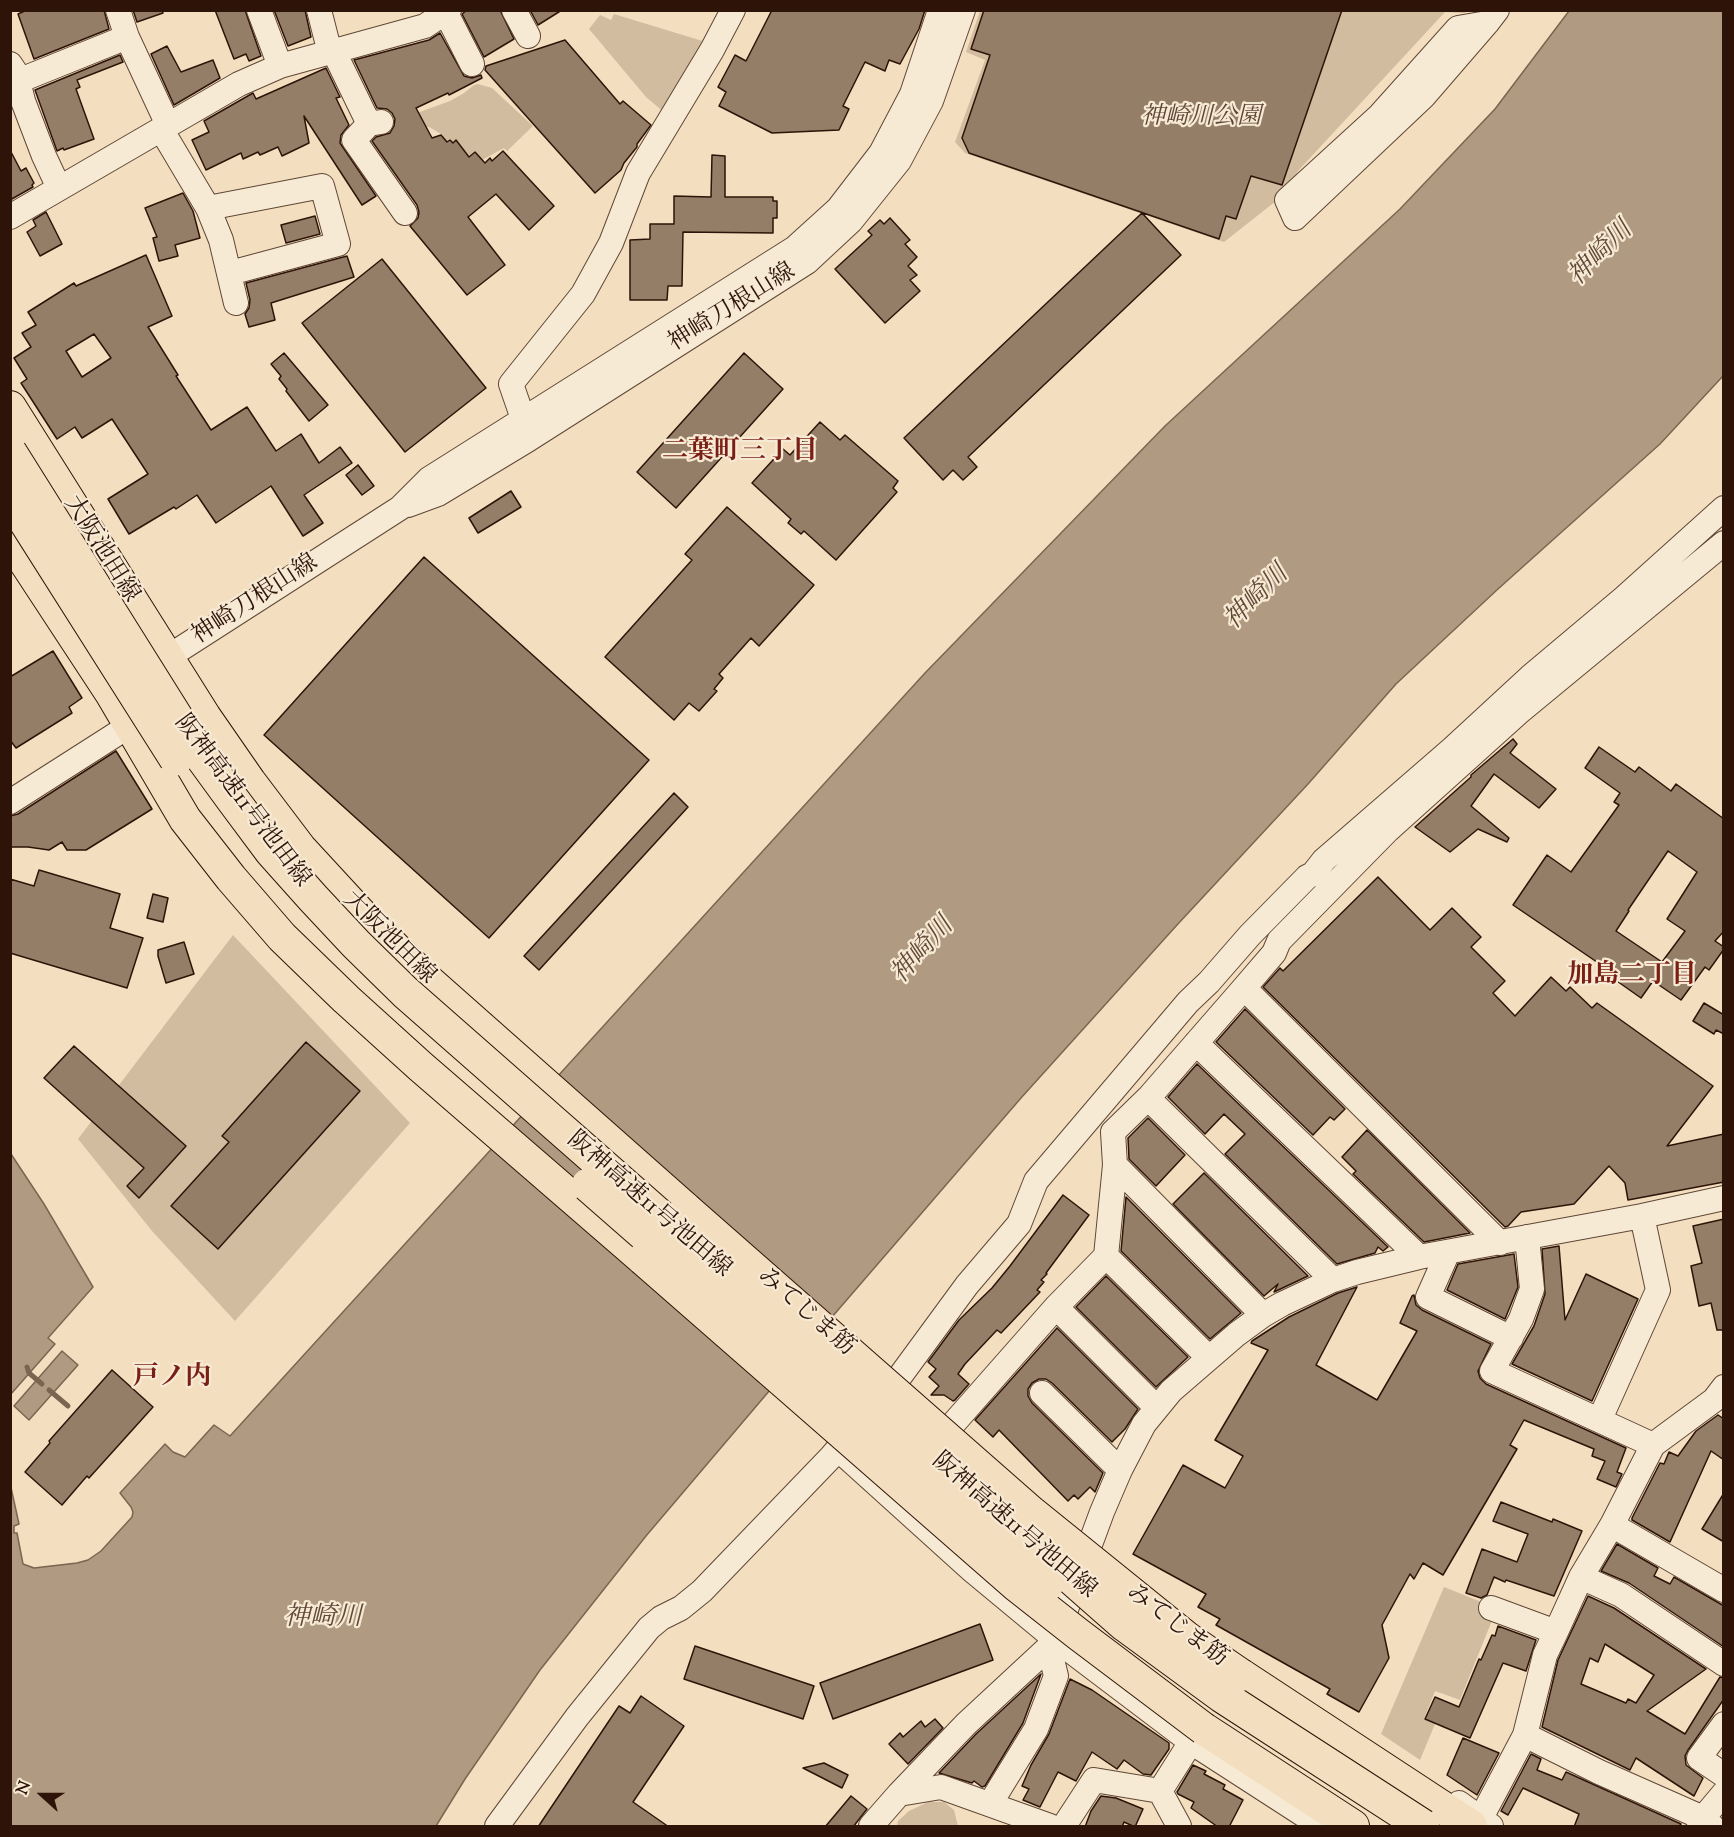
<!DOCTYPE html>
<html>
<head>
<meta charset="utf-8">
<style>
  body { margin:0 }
  #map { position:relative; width:1734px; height:1837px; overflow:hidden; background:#f3dfbf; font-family:"Sorts Mill Goudy",serif }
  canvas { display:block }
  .frame { position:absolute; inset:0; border:12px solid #2e1408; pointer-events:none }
  .north { position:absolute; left:12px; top:1765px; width:60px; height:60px; -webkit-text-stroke:4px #f7ead5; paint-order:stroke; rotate:291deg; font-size:16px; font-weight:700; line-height:24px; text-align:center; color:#2e1408 }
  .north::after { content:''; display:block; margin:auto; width:21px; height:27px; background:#2e1408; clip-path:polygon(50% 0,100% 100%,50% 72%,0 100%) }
</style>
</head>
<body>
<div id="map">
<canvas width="1734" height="1837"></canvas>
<div class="frame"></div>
<div class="north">N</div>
</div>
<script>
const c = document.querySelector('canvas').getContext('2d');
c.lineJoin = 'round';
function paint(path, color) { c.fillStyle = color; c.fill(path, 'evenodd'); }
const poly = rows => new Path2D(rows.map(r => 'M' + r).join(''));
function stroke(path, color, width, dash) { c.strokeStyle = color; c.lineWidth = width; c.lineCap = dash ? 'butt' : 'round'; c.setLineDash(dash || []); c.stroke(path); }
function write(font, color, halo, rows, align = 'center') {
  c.font = font + ' "Sorts Mill Goudy","Noto Serif JP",serif'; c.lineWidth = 4.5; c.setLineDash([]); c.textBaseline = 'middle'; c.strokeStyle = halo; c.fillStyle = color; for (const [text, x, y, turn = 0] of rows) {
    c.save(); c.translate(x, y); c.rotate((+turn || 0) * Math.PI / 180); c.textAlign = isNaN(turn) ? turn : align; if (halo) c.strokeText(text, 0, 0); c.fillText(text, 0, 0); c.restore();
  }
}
paint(poly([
  [980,11,1469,11,1464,13,1445,12,1298,171,1285,194,1224,242,965,153,955,142,985,60,966,52],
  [614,14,709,43,665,113,646,97,589,29,600,15,611,20],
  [478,84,492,88,533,126,507,151,504,148,482,160,475,151,469,156,456,140,453,142,450,139,447,142,441,134,429,127,416,127,417,113,450,101,464,93,474,85],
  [233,935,410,1123,235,1321,152,1231,78,1139],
  [1444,1587,1489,1605,1495,1613,1460,1700,1435,1691,1424,1719,1435,1724,1420,1760,1381,1734],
  [928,1802,944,1802,954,1810,958,1826,897,1826,898,1821,909,1811]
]), '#d2bca0');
const water = poly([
  [1569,11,1723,11,1723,376,1660,444,1498,589,1396,684,1308,784,1177,925,1021,1098,832,1317,646,1536,540,1670,465,1779,436,1826,11,1826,10,1483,19,1524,14,1526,14,1533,17,1533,23,1564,34,1568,77,1563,88,1560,101,1551,132,1517,133,1512,131,1507,120,1493,165,1444,173,1452,185,1457,214,1425,230,1436,925,673,1165,426,1400,209,1495,109,1569,11],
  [11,1154,44,1204,93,1287,48,1338,55,1344,11,1394,11,1154],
  [62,1351,78,1365,29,1420,14,1406,62,1351]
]);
paint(water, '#b09a81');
stroke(water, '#7c6451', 1.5);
stroke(poly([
  [27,1367,29,1373,42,1384],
  [49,1390,68,1406]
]), '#7c6451', 5);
const building = poly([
  [27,10,104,10,109,29,34,59,18,14,27,10],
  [133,10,162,10,163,13,137,22,133,10],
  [215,10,245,10,261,56,249,61,246,54,234,59,215,10],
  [274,10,305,10,311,37,288,46,274,10],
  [467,10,500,10,514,39,484,57,462,14,467,10],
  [530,10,562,10,538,25,530,10],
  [772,10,925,10,919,29,900,64,889,60,885,71,865,62,843,106,849,109,839,130,772,133,719,106,726,92,718,87,735,55,746,61,772,10],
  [984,10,1342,10,1282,185,1251,176,1236,219,1226,216,1219,239,969,153,962,138,990,55,971,49,984,10],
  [440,33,464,76,472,78,481,75,482,78,449,95,448,93,416,108,432,138,441,135,447,142,450,140,453,143,456,140,469,157,475,152,485,163,490,158,492,161,503,151,554,206,529,230,496,194,468,217,505,265,467,295,410,226,418,218,419,212,417,205,372,141,376,137,390,133,394,126,395,119,392,113,387,109,377,108,354,60,429,40,440,33],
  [565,40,620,104,623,101,651,125,637,144,637,147,624,163,621,170,595,193,485,70,486,66,565,40],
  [167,46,181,72,213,60,220,78,174,105,151,54,167,46],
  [120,55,123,62,77,80,80,87,76,89,94,139,64,150,63,148,57,151,35,90,120,55],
  [326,68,340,97,336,98,349,125,341,135,340,143,376,196,362,205,304,116,309,143,282,156,278,147,260,155,258,152,243,159,241,153,206,170,192,140,209,132,204,121,253,93,256,99,326,68],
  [10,150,21,171,26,168,34,183,32,185,33,187,10,200,10,150],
  [712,155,725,156,725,197,773,197,773,201,777,201,777,218,773,218,773,233,683,232,682,286,668,286,667,300,630,300,630,240,650,239,650,224,674,224,674,196,711,197,712,155],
  [183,193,193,211,200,238,175,245,178,256,159,261,153,238,157,237,145,208,183,193],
  [46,212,62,244,40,256,27,232,36,226,33,220,46,212],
  [1142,213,1181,255,968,457,977,467,963,480,953,470,943,480,904,438,1142,213],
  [315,216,320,234,286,243,281,225,315,216],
  [890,218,910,240,905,244,917,257,908,266,917,275,910,280,920,291,885,323,835,269,872,235,868,231,880,220,884,224,890,218],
  [146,255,172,316,148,327,178,375,176,376,211,430,247,407,276,451,301,434,319,463,340,447,352,463,304,495,323,523,303,536,271,486,216,523,197,495,176,509,174,507,129,534,108,499,148,474,112,419,82,438,75,427,57,439,21,383,27,379,14,358,31,347,22,333,36,325,28,312,74,283,76,286,146,255],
  [94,334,111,358,82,377,66,351,94,334],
  [347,256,354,277,271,303,275,320,249,327,245,314,249,308,250,300,246,283,347,256],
  [382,259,486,388,405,452,302,323,382,259],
  [284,353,328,405,309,421,286,391,287,389,279,379,281,376,271,364,284,353],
  [744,353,783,389,676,508,637,472,744,353],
  [820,422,840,440,845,435,898,481,893,488,897,492,836,560,804,531,801,534,788,523,791,519,752,483,783,449,790,455,820,422],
  [358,465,374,486,362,495,346,475,358,465],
  [511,491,521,507,478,533,469,518,511,491],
  [727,507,814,585,759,646,751,638,719,674,723,678,714,689,717,691,699,711,689,703,674,720,605,657,692,560,685,554,727,507],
  [424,557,649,760,489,938,264,735,424,557],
  [53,651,82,698,69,707,72,713,16,748,10,740,10,677,53,651],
  [1513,739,1517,744,1510,753,1556,789,1539,808,1494,774,1471,806,1509,838,1507,842,1478,829,1450,852,1415,827,1471,777,1471,775,1513,739],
  [1599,747,1635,772,1639,767,1671,791,1676,784,1724,819,1724,931,1715,941,1724,947,1724,949,1709,970,1705,967,1681,1000,1653,981,1641,998,1614,979,1616,975,1513,905,1547,855,1571,872,1619,805,1614,802,1620,793,1585,768,1599,747],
  [1668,851,1697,872,1667,919,1685,931,1662,962,1616,931,1629,911,1628,910,1668,851],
  [116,751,152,809,86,850,67,850,62,842,49,850,28,847,10,847,10,816,18,814,116,751],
  [674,793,688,807,539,970,524,956,674,793],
  [39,870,120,894,110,928,143,938,127,988,10,953,10,879,34,886,39,870],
  [1378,877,1430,930,1452,908,1481,937,1471,947,1505,981,1493,993,1515,1016,1551,977,1566,991,1570,987,1592,1008,1597,1003,1713,1086,1667,1146,1724,1134,1724,1182,1628,1200,1625,1183,1609,1166,1574,1204,1521,1212,1508,1226,1505,1227,1263,987,1280,968,1283,971,1378,877],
  [153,894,168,898,163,922,147,918,153,894],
  [184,942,194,974,166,983,158,956,158,950,184,942],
  [1704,1003,1724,1015,1724,1034,1716,1030,1714,1034,1693,1021,1704,1003],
  [1245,1009,1345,1109,1334,1120,1330,1117,1313,1135,1216,1042,1245,1009],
  [306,1042,360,1091,218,1249,171,1206,229,1142,222,1136,306,1042],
  [74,1046,186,1146,139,1198,127,1186,144,1168,44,1078,74,1046],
  [1197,1064,1388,1247,1383,1251,1378,1247,1375,1253,1337,1264,1225,1154,1245,1134,1224,1114,1205,1134,1168,1097,1197,1064],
  [1148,1118,1185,1155,1156,1186,1129,1159,1128,1138,1148,1118],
  [1367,1130,1470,1233,1424,1242,1353,1174,1356,1171,1342,1157,1367,1130],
  [1204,1173,1308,1276,1274,1292,1278,1284,1264,1296,1173,1204,1204,1173],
  [1063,1195,1089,1215,1046,1273,1047,1274,1041,1280,1044,1282,1037,1290,1040,1292,1001,1333,997,1330,965,1364,958,1374,969,1384,955,1400,953,1401,944,1395,931,1395,939,1386,929,1377,936,1369,928,1362,959,1320,992,1288,1010,1266,1063,1195],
  [1126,1197,1241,1313,1210,1339,1121,1251,1126,1197],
  [1724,1219,1724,1330,1717,1330,1711,1303,1699,1306,1691,1266,1702,1263,1693,1226,1724,1219],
  [1559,1246,1565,1320,1586,1274,1638,1299,1592,1401,1512,1364,1534,1326,1545,1294,1542,1249,1559,1246],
  [1514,1254,1518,1287,1505,1319,1447,1290,1458,1264,1514,1254],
  [1106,1276,1188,1357,1156,1387,1076,1307,1106,1276],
  [1357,1287,1316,1365,1377,1400,1417,1331,1400,1323,1412,1296,1414,1295,1416,1305,1422,1310,1491,1344,1478,1371,1480,1378,1486,1384,1626,1448,1617,1472,1622,1474,1616,1487,1597,1479,1605,1461,1592,1456,1594,1449,1524,1420,1510,1445,1517,1449,1443,1575,1423,1563,1414,1579,1410,1574,1382,1625,1389,1658,1359,1712,1327,1694,1330,1689,1216,1625,1220,1619,1198,1607,1206,1594,1133,1554,1183,1465,1225,1488,1243,1456,1215,1440,1268,1350,1251,1343,1252,1341,1289,1317,1338,1293,1357,1287],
  [1057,1328,1138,1409,1125,1429,1112,1442,1052,1383,1046,1379,1039,1379,1032,1383,1028,1389,1028,1396,1032,1403,1103,1473,1095,1492,1090,1487,1078,1499,1074,1495,1068,1501,999,1430,993,1437,975,1420,1057,1328],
  [112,1370,153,1407,89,1478,87,1476,62,1505,25,1472,50,1443,49,1441,112,1370],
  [1718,1415,1724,1419,1724,1460,1711,1451,1670,1542,1632,1520,1632,1518,1660,1463,1664,1464,1669,1452,1678,1456,1696,1431,1718,1415],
  [1724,1493,1724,1542,1702,1529,1724,1493],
  [1501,1502,1552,1522,1553,1519,1582,1531,1554,1596,1506,1580,1505,1582,1494,1577,1487,1595,1481,1598,1466,1593,1482,1549,1517,1562,1528,1534,1493,1521,1501,1502],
  [1617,1544,1658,1568,1654,1576,1670,1584,1674,1577,1724,1606,1724,1647,1629,1583,1601,1571,1617,1544],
  [1588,1596,1614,1608,1706,1669,1647,1711,1685,1734,1720,1677,1724,1678,1724,1699,1688,1750,1685,1756,1686,1765,1703,1778,1694,1796,1636,1758,1630,1770,1542,1727,1558,1660,1588,1596],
  [1605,1644,1654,1675,1636,1703,1628,1699,1626,1703,1581,1684,1590,1658,1598,1662,1605,1644],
  [980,1624,993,1660,833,1719,820,1683,980,1624],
  [1498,1626,1536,1640,1526,1671,1503,1663,1470,1738,1425,1719,1435,1697,1459,1707,1479,1659,1481,1660,1492,1635,1495,1636,1498,1626],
  [695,1646,814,1686,803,1719,684,1679,695,1646],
  [1041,1674,1023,1723,985,1786,982,1787,974,1781,972,1783,939,1773,976,1734,1041,1674],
  [1070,1679,1092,1690,1169,1743,1169,1749,1151,1775,1143,1774,1124,1760,1117,1769,1092,1752,1076,1781,1058,1772,1040,1807,1023,1800,1029,1789,1022,1786,1031,1765,1049,1734,1070,1679],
  [641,1696,684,1726,633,1802,669,1827,538,1827,619,1706,630,1713,641,1696],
  [935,1719,943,1728,908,1764,889,1744,900,1733,903,1737,921,1721,925,1727,935,1719],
  [1463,1738,1499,1753,1477,1795,1447,1775,1463,1738],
  [1531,1754,1541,1759,1537,1770,1562,1780,1566,1772,1681,1824,1679,1827,1574,1827,1579,1814,1523,1788,1508,1815,1501,1811,1531,1754],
  [824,1763,848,1775,842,1788,803,1768,824,1763],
  [1193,1765,1206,1771,1204,1774,1225,1785,1223,1789,1243,1800,1229,1827,1218,1827,1191,1808,1194,1802,1178,1794,1177,1792,1193,1765],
  [851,1796,867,1809,853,1827,825,1827,851,1796],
  [1101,1796,1116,1798,1143,1809,1135,1827,1124,1822,1122,1827,1085,1827,1091,1811,1101,1796]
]);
paint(building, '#947e67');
stroke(building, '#2e1408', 1.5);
const minor = poly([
  [118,10,127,37,168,125],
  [259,10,280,66],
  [319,10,330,53],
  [514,10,528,36],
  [446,13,472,64],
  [1487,23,1458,28,1380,115,1287,200,1295,218,1424,96,1487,23,1497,10],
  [334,52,369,124],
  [10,64,16,73,23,101,44,156,59,188],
  [18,81,127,37],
  [381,122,369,124,354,140,405,213],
  [161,129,208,208,221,240,236,303],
  [208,208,322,186,338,244,230,273],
  [10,217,239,84,280,66,425,26,449,10],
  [528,433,511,384,583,294,611,243,638,173,712,50,733,10],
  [408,505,438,494,529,439,807,262,851,221,899,161,931,101,963,10],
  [154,666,400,508,429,479,795,248,838,209,881,153,912,94,940,10],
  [10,802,129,726],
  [1244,988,1500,1243],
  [1196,1043,1419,1257],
  [1148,1098,1333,1280],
  [1115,1165,1263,1315],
  [1527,1237,1532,1289,1521,1319,1492,1371,1653,1445],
  [1448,1252,1428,1297,1511,1338],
  [1106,1256,1208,1357],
  [1056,1307,1157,1408],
  [1042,1393,1120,1470],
  [1600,1419,1658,1290,1642,1216],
  [953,1424,1056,1307,1106,1256,1115,1165,1113,1132,1150,1096,1244,988,1274,953,1279,941,1388,830,1518,713,1724,543],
  [838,1449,973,1571,1055,1639,1191,1742,1321,1826],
  [1612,1525,1724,1590],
  [1581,1577,1621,1595,1724,1664],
  [1491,1608,1556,1632],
  [1724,1724,1699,1758,1724,1775],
  [1525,1735,1599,1772,1703,1818,1712,1826],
  [1160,1791,1191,1742],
  [899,1794,941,1787,1050,1826],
  [1459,1803,1491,1826],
  [990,1804,1036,1729,1056,1676,1049,1647],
  [1481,1818,1525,1735,1545,1655,1556,1632,1581,1577,1612,1525,1653,1445,1714,1400,1724,1387],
  [497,1826,577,1717,649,1628,661,1618,681,1608,702,1591,831,1457,898,1379,967,1285,1019,1224,1036,1181,1188,1002,1209,982,1250,935,1307,877,1313,874,1324,860,1452,749,1530,677,1624,598,1724,508],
  [871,1826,899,1794,966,1724,1049,1647,1055,1639,1102,1512,1120,1470,1144,1424,1171,1391,1237,1334,1263,1315,1282,1304,1333,1280,1357,1272,1419,1257,1642,1216,1724,1198],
  [1064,1826,1094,1780,1160,1791,1179,1826],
  [1699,1826,1703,1818,1724,1793]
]);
const major = poly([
  [10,407,205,717,250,782,300,848,359,912,425,978,686,1209],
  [10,539,111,693,185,819,231,878,282,937,346,999,420,1066,643,1259],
  [1241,1675,1471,1826],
  [1204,1729,1353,1826]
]);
stroke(minor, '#5f4736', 26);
stroke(major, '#2e1408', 34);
stroke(minor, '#f7ead5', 24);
stroke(major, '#f3dfbf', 32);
const majorBridge = poly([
  [686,1209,1031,1512,1187,1638,1241,1675],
  [643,1259,1017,1586,1078,1634,1204,1729]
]);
const highwayBridge = poly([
  [10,452,198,752,233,800,271,851,313,898,356,944,405,992,1125,1625,1222,1696,1423,1826],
  [10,497,176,759],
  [588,1185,1046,1586]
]);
stroke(majorBridge, '#2e1408', 34, []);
stroke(highwayBridge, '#2e1408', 35, []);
stroke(majorBridge, '#f3dfbf', 32);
stroke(highwayBridge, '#f3dfbf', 33);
write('italic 24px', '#5f4636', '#f7ead5', [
  ["神崎川公園",1201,119]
]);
write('24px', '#2e1408', '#f7ead5', [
  ["神崎刀根山線",733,309,-32],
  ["大阪池田線",100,550,58],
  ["神崎刀根山線",256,601,-33],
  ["阪神高速11号池田線",241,802,53],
  ["大阪池田線",388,939,45],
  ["阪神高速11号池田線",648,1206,41],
  ["みてじま筋",805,1313,41],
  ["阪神高速11号池田線",1013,1527,41],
  ["みてじま筋",1176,1627,37]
]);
write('italic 26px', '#624a38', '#f7ead5', [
  ["神崎川",1602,255,-45],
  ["神崎川",1258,599,-45],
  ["神崎川",924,952,-48],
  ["神崎川",323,1620]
]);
write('bold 26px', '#7a1f14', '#f7ead5', [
  ["二葉町三丁目",740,454],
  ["加島二丁目",1632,978],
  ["戸ノ内",172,1380]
]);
</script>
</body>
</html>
